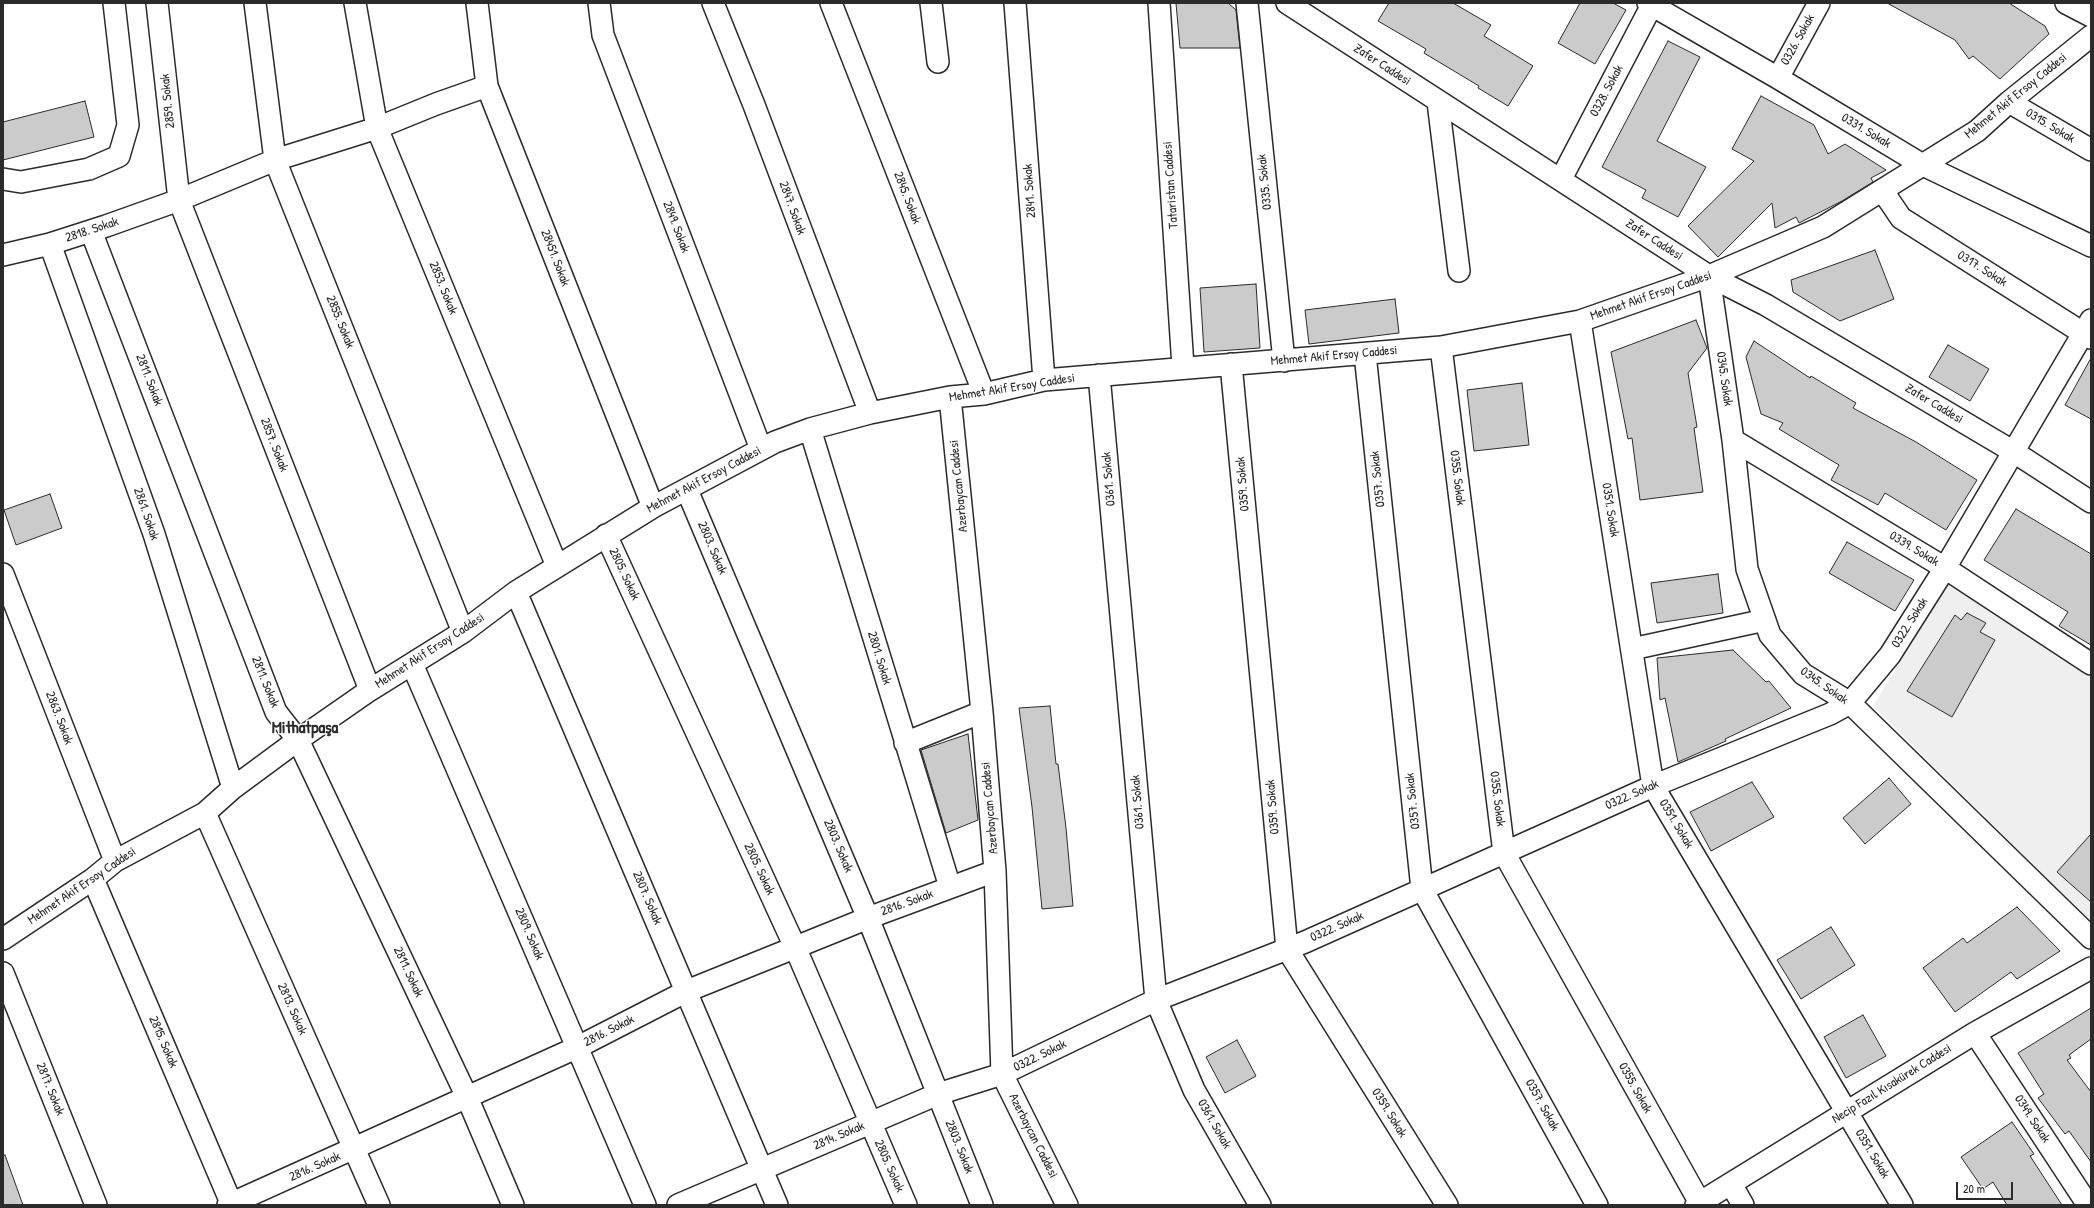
<!DOCTYPE html>
<html>
<head>
<meta charset="utf-8">
<style>
  body { margin:0 }
  #map { position:relative; width:2094px; height:1208px; overflow:hidden; background:#fff; font-family:"Patrick Hand",sans-serif }
  canvas { display:block }
  .frame { position:absolute; inset:0; border:4px solid #2b2b2b; pointer-events:none }
  .scale { position:absolute; left:1956px; top:1182px; width:57px; height:18px; box-sizing:border-box; border:2px solid #2b2b2b; border-top:0; padding-left:5px; font-size:12px; line-height:14px; white-space:nowrap; color:#2b2b2b; -webkit-text-stroke:3px #fff; paint-order:stroke }
</style>
</head>
<body>
<div id="map">
<canvas width="2094" height="1208"></canvas>
<div class="frame"></div>
<div class="scale">20 m</div>
</div>
<script>
const c = document.querySelector('canvas').getContext('2d');
c.lineJoin = 'round';
function paint(path, color) { c.fillStyle = color; c.fill(path, 'evenodd'); }
const poly = rows => new Path2D(rows.map(r => 'M' + r).join(''));
function stroke(path, color, width, dash) { c.strokeStyle = color; c.lineWidth = width; c.lineCap = dash ? 'butt' : 'round'; c.setLineDash(dash || []); c.stroke(path); }
function write(font, color, halo, rows, align = 'center') {
  c.font = font + ' "Patrick Hand",sans-serif'; c.lineWidth = 3; c.setLineDash([]); c.textBaseline = 'middle'; c.strokeStyle = halo; c.fillStyle = color; for (const [text, x, y, turn = 0] of rows) {
    c.save(); c.translate(x, y); c.rotate((+turn || 0) * Math.PI / 180); c.textAlign = isNaN(turn) ? turn : align; if (halo) c.strokeText(text, 0, 0); c.fillText(text, 0, 0); c.restore();
  }
}
paint(poly([
  [1949,583,2091,675,2091,922,1873,706]
]), '#efefef');
const building = poly([
  [1176,3,1228,3,1236,10,1240,48,1180,48,1176,3],
  [1389,3,1453,3,1491,25,1484,36,1533,66,1508,106,1478,88,1479,86,1424,53,1426,49,1378,21,1389,3],
  [1580,3,1613,3,1626,10,1595,64,1558,43,1580,3],
  [1887,3,2009,3,2045,26,2049,34,2000,79,1973,56,1969,59,1955,40,1887,3],
  [1668,41,1700,57,1657,141,1706,167,1678,217,1642,198,1646,190,1602,167,1668,41],
  [1761,96,1814,125,1828,154,1845,144,1886,170,1871,178,1873,182,1842,201,1799,223,1796,217,1775,228,1772,203,1718,257,1688,226,1754,161,1732,149,1761,96],
  [85,101,94,137,3,160,3,122,85,101],
  [1875,250,1894,299,1840,321,1793,292,1791,280,1875,250],
  [1256,284,1260,348,1204,352,1200,288,1256,284],
  [1395,299,1399,333,1309,344,1305,310,1395,299],
  [1696,320,1707,348,1688,373,1697,427,1694,428,1703,492,1640,500,1632,438,1628,439,1611,352,1696,320],
  [1754,341,1810,378,1811,376,1856,403,1853,408,1916,442,1977,480,1946,530,1885,493,1878,505,1831,480,1839,465,1779,429,1783,423,1761,414,1746,357,1754,341],
  [1948,345,1989,369,1970,401,1929,377,1948,345],
  [2091,358,2091,419,2065,405,2091,358],
  [1522,383,1529,445,1474,451,1467,390,1522,383],
  [50,494,62,528,16,545,4,510,50,494],
  [2016,509,2091,554,2091,645,2059,626,2068,612,1984,560,2016,509],
  [1847,542,1914,580,1895,611,1829,573,1847,542],
  [1718,574,1723,613,1657,623,1651,583,1718,574],
  [1967,613,1986,623,1980,632,1995,640,1952,717,1907,691,1955,615,1961,620,1967,613],
  [1733,650,1766,682,1769,681,1791,708,1725,739,1726,741,1678,762,1665,698,1660,700,1657,658,1733,650],
  [1050,706,1056,764,1058,764,1066,828,1073,906,1042,909,1032,807,1019,708,1050,706],
  [968,734,978,820,946,833,921,750,968,734],
  [1889,778,1911,804,1865,844,1843,818,1889,778],
  [1752,782,1774,817,1711,851,1690,812,1752,782],
  [2091,834,2091,902,2057,872,2091,834],
  [2017,907,2060,951,2017,979,2011,972,1955,1012,1923,968,1963,938,1967,943,2017,907],
  [1831,927,1855,965,1801,999,1777,960,1831,927],
  [2091,1008,2091,1039,2069,1055,2071,1058,2067,1060,2091,1092,2091,1162,2069,1131,2065,1134,2038,1098,2044,1094,2018,1053,2091,1008],
  [1863,1015,1886,1056,1846,1078,1824,1037,1863,1015],
  [1237,1040,1256,1076,1225,1093,1206,1057,1237,1040],
  [2012,1122,2034,1154,2030,1156,2062,1205,2007,1205,1993,1182,1983,1189,1961,1157,2012,1122],
  [5,1155,23,1205,3,1205,3,1156,5,1155]
]);
paint(building, '#cbcbcb');
stroke(building, '#2b2b2b', 1);
const minor = poly([
  [157,3,179,200,370,690],
  [255,3,275,160,463,632],
  [355,3,377,128,557,566],
  [477,3,487,86,653,507],
  [599,3,603,35,761,449],
  [713,3,754,105,870,413],
  [831,3,984,394],
  [931,3,938,62],
  [1015,3,1044,380],
  [1159,3,1183,367],
  [1247,3,1284,361],
  [1287,3,1709,276,1766,305,2014,452,2091,502],
  [1648,3,1778,78,1921,164,2091,246],
  [2066,3,2091,16],
  [1778,78,1819,3],
  [1438,102,1459,271],
  [2009,102,2091,150],
  [3,179,21,182,89,169,119,156,128,125,114,3],
  [1561,179,1653,3],
  [1882,190,1901,218,2091,338],
  [91,231,276,712,298,740,467,1097,513,1205],
  [50,244,154,534,233,788],
  [3,255,50,244,106,226,179,200,275,160,377,128,436,104,487,86],
  [1709,276,1733,440,1747,569,1770,635,1803,674,1850,703,2091,938],
  [1580,321,1653,786,1902,1205],
  [1441,347,1504,853,1700,1203],
  [1365,354,1422,889,1597,1205],
  [1231,364,1287,949,1447,1205],
  [1099,375,1156,1000,1194,1090,1260,1205],
  [950,397,982,712,995,871,1002,1074,1067,1205],
  [810,429,950,887],
  [1733,440,1945,568,2091,664],
  [687,490,868,918,982,1205],
  [606,535,795,947,906,1205],
  [3,574,115,861],
  [516,592,777,1205],
  [1632,649,1765,620],
  [412,664,645,1205],
  [905,743,982,712],
  [205,813,379,1205],
  [93,879,232,1205],
  [3,939,93,879,115,861,205,813,233,788,298,740,370,690,463,632,516,592,653,507,775,442,810,429,870,413,950,397,984,394,1044,380,1441,347,1580,321,1709,276,1823,227,1977,131,2009,102,2091,36],
  [3,973,96,1205],
  [1975,1033,2088,1205],
  [1731,1184,1743,1205],
  [228,1205,578,1047,687,991,868,918,995,871],
  [678,1205,938,1094,1002,1074,1156,1000,1305,942,1653,786,1830,714,1850,703,1890,655,1945,568,2091,320],
  [1696,1205,1975,1033,2091,968]
]);
stroke(minor, '#2b2b2b', 24);
stroke(minor, '#fff', 21);
write('13px', '#2b2b2b', '#fff', [
  ["0326. Sokak",1798,40,-61],
  ["Zafer Caddesi",1382,65,33],
  ["0328. Sokak",1607,91,-62],
  ["Mehmet Akif Ersoy Caddesi",2016,96,-39],
  ["2859. Sokak",168,101,-96],
  ["0315. Sokak",2050,126,31],
  ["0331. Sokak",1866,131,31],
  ["0335. Sokak",1265,182,-96],
  ["Tataristan Caddesi",1171,185,-94],
  ["2841. Sokak",1030,191,-94],
  ["2845. Sokak",907,198,69],
  ["2847. Sokak",792,208,70],
  ["2849. Sokak",676,227,69],
  ["2818. Sokak",92,230,-18],
  ["Zafer Caddesi",1654,240,33],
  ["28451. Sokak",555,258,69],
  ["0317. Sokak",1982,269,32],
  ["2853. Sokak",443,288,68],
  ["Mehmet Akif Ersoy Caddesi",1651,296,-19],
  ["2855. Sokak",340,322,68],
  ["Mehmet Akif Ersoy Caddesi",1334,356,-5],
  ["0345. Sokak",1724,379,82],
  ["2811. Sokak",149,380,69],
  ["Mehmet Akif Ersoy Caddesi",1012,388,-9],
  ["Zafer Caddesi",1934,404,31],
  ["2857. Sokak",274,445,69],
  ["0355. Sokak",1457,478,83],
  ["0361. Sokak",1109,479,-95],
  ["0357. Sokak",1378,479,-96],
  ["Mehmet Akif Ersoy Caddesi",704,480,-28],
  ["0359. Sokak",1243,484,-95],
  ["Azerbaycan Caddesi",959,486,-96],
  ["0351. Sokak",1610,510,81],
  ["2861. Sokak",146,514,71],
  ["2803. Sokak",712,548,67],
  ["0339. Sokak",1914,549,31],
  ["2805. Sokak",624,574,65],
  ["0322. Sokak",1910,623,-58],
  ["Mehmet Akif Ersoy Caddesi",430,651,-33],
  ["2801. Sokak",879,658,73],
  ["2811. Sokak",265,682,68],
  ["0345. Sokak",1824,686,35],
  ["2863. Sokak",59,718,69],
  ["0322. Sokak",1632,795,-24],
  ["0355. Sokak",1497,799,83],
  ["0357. Sokak",1413,801,-96],
  ["0361. Sokak",1138,802,-95],
  ["0359. Sokak",1273,807,-95],
  ["Azerbaycan Caddesi",990,808,-95],
  ["0351. Sokak",1676,824,59],
  ["2803. Sokak",838,846,67],
  ["2805. Sokak",759,869,65],
  ["Mehmet Akif Ersoy Caddesi",82,886,-34],
  ["2807. Sokak",647,898,67],
  ["2816. Sokak",907,903,-20],
  ["0322. Sokak",1337,927,-24],
  ["2809. Sokak",529,934,67],
  ["2811. Sokak",408,972,65],
  ["2813. Sokak",292,1009,66],
  ["2816. Sokak",609,1031,-27],
  ["2815. Sokak",163,1042,67],
  ["0322. Sokak",1040,1056,-26],
  ["Necip Fazıl Kısakürek Caddesi",1892,1084,-32],
  ["0355. Sokak",1635,1088,61],
  ["2817. Sokak",50,1089,68],
  ["0357. Sokak",1542,1105,61],
  ["0359. Sokak",1389,1113,58],
  ["0349. Sokak",2032,1119,57],
  ["0361. Sokak",1214,1124,60],
  ["2814. Sokak",839,1136,-23],
  ["Azerbaycan Caddesi",1033,1136,63],
  ["2803. Sokak",959,1147,68],
  ["0351. Sokak",1872,1154,59],
  ["2805. Sokak",889,1166,66],
  ["2816. Sokak",315,1167,-24]
]);
write('bold 17px', '#2b2b2b', '#fff', [
  ["Mithatpaşa",305,728]
]);
</script>
</body>
</html>
